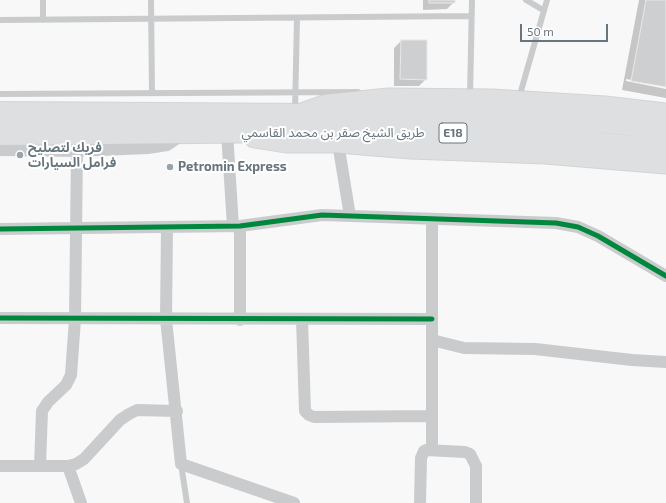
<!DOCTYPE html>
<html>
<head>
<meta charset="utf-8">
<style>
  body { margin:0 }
  #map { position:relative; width:666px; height:503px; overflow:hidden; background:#f8f8f8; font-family:"Exo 2",sans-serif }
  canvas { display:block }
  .scale { position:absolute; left:520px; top:24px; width:88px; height:18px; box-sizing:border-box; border:2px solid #67757e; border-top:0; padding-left:5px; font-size:12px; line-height:14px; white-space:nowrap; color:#67757e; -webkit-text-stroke:3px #fff; paint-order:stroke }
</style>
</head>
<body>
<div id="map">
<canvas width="666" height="503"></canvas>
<div class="scale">50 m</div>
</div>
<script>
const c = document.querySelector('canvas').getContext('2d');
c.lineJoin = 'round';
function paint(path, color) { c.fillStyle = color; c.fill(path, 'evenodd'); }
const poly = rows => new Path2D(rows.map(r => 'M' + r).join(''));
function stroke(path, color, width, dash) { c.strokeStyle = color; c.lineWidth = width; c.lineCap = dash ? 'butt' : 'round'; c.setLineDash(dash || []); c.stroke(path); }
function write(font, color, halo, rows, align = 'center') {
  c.font = font + ' "Exo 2","Noto Sans Arabic",sans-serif'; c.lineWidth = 4; c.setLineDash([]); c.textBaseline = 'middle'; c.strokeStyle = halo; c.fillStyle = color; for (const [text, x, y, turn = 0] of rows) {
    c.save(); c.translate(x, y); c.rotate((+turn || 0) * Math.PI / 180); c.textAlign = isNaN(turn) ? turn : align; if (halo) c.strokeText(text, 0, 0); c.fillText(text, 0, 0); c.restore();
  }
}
paint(poly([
  [423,0,454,0,454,2,447,9,423,10],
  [639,0,666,0,666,86,626,79,626,81,666,89,666,98,622,90],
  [401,41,426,79,419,86,394,86,394,48]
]), '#0003');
const building = poly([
  [429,0,455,0,455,3,429,3,429,0],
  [646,0,666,0,666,87,631,81,646,0],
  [401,40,427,40,427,80,400,79,401,40]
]);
paint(building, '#cecfd0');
stroke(building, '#e8e8e8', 1);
const primary = poly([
  [302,113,327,104,389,98,492,99,605,106,666,113],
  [254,138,286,143,338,143,410,149,545,154,666,164]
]);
const highway = poly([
  [0,113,470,116,608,122,666,128],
  [0,134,293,131,410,132,493,134,666,150]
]);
stroke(primary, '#d3d4d5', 21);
stroke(highway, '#d3d4d4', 24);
stroke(poly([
  [151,0,152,93],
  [526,0,543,10],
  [0,20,471,16],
  [43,20,43,0],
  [0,94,358,92],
  [470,97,472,0],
  [519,98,547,0],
  [295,111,297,18],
  [181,464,187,503]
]), '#c9cbcc', 6);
stroke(poly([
  [227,133,233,226],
  [338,143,350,216],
  [0,150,77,151,148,148,167,145,183,134],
  [167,227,166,319,181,464,294,503],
  [0,229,240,226,322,215,556,223,578,227,598,236,666,276],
  [0,318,432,319],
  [302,319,305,411,309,415,314,417,432,416],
  [240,320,240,226],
  [432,340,464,348,535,349,632,360,666,362],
  [432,450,432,219],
  [0,466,68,466,76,464,84,459,120,420,129,414,137,410,177,411],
  [40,466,42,411,48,402,66,385,71,375,75,319,77,151],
  [68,466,81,503],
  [420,503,421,458,424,451,426,450,465,452,470,454,476,466,476,503]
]), '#c9cbcc', 12);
stroke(primary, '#dedfe0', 19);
stroke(highway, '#dedfe0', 22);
stroke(poly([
  [0,229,240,226,322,215,556,223,578,227,598,236,666,276],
  [0,318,432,319]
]), '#00873e', 5);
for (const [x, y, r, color] of [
  [20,155,4,"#9aa3a9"],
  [170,167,4,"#9aa3a9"]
]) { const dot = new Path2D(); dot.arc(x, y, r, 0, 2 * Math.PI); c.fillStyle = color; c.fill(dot); stroke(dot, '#fff', 1.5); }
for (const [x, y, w] of [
  [453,133,28]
]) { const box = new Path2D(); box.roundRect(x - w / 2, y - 10, w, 20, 3); c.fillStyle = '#fff'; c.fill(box); stroke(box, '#67757e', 1); }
write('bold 12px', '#67757e', null, [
  ["E18",453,133]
]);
write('13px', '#67757e', '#fff', [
  ["طريق الشيخ صقر بن محمد القاسمي",333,133]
]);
write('bold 13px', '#67757e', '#fff', [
  ["فريك لتصليح",28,148],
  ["فرامل السيارات",28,163],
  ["Petromin Express",178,167]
], 'left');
</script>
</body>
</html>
